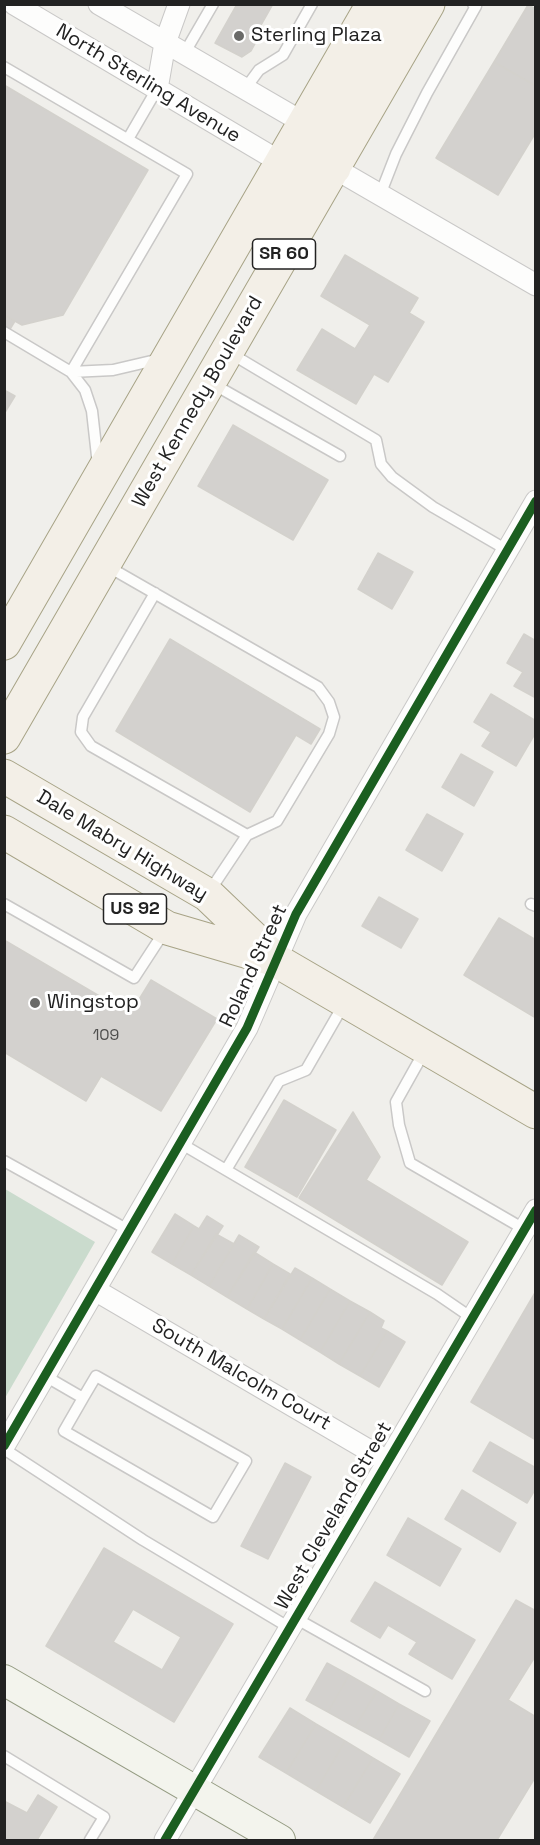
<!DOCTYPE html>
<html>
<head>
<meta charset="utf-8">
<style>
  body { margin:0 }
  #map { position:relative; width:540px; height:1845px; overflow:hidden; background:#f0efeb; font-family:"Space Grotesk",sans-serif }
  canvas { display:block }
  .frame { position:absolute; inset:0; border:6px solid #222; pointer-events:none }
</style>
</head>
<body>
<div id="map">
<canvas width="540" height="1845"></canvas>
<div class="frame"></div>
</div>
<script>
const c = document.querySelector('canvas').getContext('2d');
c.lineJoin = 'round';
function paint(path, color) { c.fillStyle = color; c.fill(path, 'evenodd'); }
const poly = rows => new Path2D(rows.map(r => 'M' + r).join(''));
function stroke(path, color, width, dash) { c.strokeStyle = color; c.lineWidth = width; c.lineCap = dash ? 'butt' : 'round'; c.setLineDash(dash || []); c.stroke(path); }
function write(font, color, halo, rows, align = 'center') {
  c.font = font + ' "Space Grotesk",sans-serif'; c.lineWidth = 6; c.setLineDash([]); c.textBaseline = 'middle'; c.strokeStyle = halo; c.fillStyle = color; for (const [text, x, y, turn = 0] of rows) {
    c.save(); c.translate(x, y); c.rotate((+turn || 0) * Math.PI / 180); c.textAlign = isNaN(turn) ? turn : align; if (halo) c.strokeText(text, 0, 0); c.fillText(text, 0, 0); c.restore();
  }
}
paint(poly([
  [5,1189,95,1242,5,1398]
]), '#cadbcd');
const building = poly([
  [237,4,273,4,260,27,263,29,251,51,242,57,215,43,237,4],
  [528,5,536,9,536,86,494,62,528,5],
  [494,62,536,86,536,132,498,195,436,158,494,62],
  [4,85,148,170,63,315,22,325,4,315,4,85],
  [345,255,418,298,409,313,424,322,388,382,374,374,356,404,297,370,322,329,355,349,370,325,321,296,345,255],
  [4,315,15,321,4,339,4,315],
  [4,390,15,396,4,414,4,390],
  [233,425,328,480,293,540,198,486,233,425],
  [378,553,413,572,392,609,358,589,378,553],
  [524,634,536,641,536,698,514,686,523,672,507,663,524,634],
  [170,639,320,729,311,744,296,735,250,812,116,731,170,639],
  [491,694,536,721,536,732,516,766,482,746,491,732,474,722,491,694],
  [461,754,493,772,474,806,442,787,461,754],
  [427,814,463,834,442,871,406,850,427,814],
  [379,897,418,919,401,948,362,926,379,897],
  [499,918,536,940,536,1018,464,975,499,918],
  [4,940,130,1014,151,980,217,1019,161,1111,101,1076,86,1101,4,1052,4,940],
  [284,1100,336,1130,297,1197,245,1167,284,1100],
  [353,1112,380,1157,366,1180,468,1242,442,1285,299,1198,353,1112],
  [175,1214,194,1226,172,1264,152,1252,175,1214],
  [207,1216,223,1226,191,1275,172,1264,194,1226,199,1229,207,1216],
  [216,1234,234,1244,209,1286,191,1275,216,1234],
  [239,1235,259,1247,227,1297,209,1286,239,1235],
  [254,1252,273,1264,247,1309,227,1297,254,1252],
  [273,1264,290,1274,264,1319,247,1309,273,1264],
  [295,1268,312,1278,282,1329,264,1319,295,1268],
  [312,1278,330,1289,300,1340,282,1329,312,1278],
  [330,1289,350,1301,320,1352,300,1340,330,1289],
  [536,1291,536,1440,471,1402,536,1291],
  [350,1301,370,1312,339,1364,320,1352,350,1301],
  [370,1312,384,1321,381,1328,387,1331,360,1376,339,1364,370,1312],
  [387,1331,405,1342,379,1387,360,1376,387,1331],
  [490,1442,536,1468,536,1488,527,1503,473,1471,490,1442],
  [285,1463,311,1477,268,1559,241,1546,285,1463],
  [462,1490,516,1523,500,1552,445,1519,462,1490],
  [408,1518,461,1549,440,1586,387,1555,408,1518],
  [104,1548,233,1624,174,1722,46,1646,104,1548],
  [133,1609,181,1637,162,1670,113,1642,133,1609],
  [375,1582,475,1640,452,1679,409,1654,417,1642,388,1625,380,1638,351,1621,375,1582],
  [516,1600,536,1611,536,1655,508,1700,536,1717,536,1776,497,1840,373,1840,516,1600],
  [327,1663,349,1675,328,1712,306,1700,327,1663],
  [349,1675,377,1691,355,1727,328,1712,349,1675],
  [377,1691,399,1704,379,1740,355,1727,377,1691],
  [399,1704,430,1721,409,1757,379,1740,399,1704],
  [290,1708,316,1724,286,1773,259,1757,290,1708],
  [316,1724,345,1741,316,1791,286,1773,316,1724],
  [345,1741,373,1758,343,1807,316,1791,345,1741],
  [373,1758,400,1774,370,1823,343,1807,373,1758],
  [38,1795,57,1807,37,1840,4,1840,4,1801,27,1813,38,1795]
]);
paint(building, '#d3d1ce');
stroke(building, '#d3d1cc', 1.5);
const lane = poly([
  [184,54,213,4],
  [4,67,187,174,71,372],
  [245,89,259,70,283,55,312,4],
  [128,139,157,89],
  [380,195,396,154,427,93,476,6,473,4],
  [4,332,71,372,85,390,92,411,98,465],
  [230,353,376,440,381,464,392,477,433,507,507,550],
  [71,372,113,370,160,359],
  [213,384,340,456],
  [107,566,318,687,329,702,334,717,329,734,277,821,247,835,209,892],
  [155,593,83,717,81,732,91,746,247,835],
  [4,904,134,978,164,932],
  [531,904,536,906],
  [424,1052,396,1102,399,1125,410,1163,524,1229],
  [180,1143,437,1294,472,1318],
  [4,1161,130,1231],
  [226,1170,279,1081,306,1070,344,1004],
  [45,1376,83,1398,64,1431,213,1517,246,1461,96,1376,83,1398],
  [4,1449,143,1540,290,1628],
  [295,1618,425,1691],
  [4,1756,104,1817,90,1840]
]);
const street = poly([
  [14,4,282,163],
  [99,4,304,123],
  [157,89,165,43,179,4],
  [334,168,536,285],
  [95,1290,387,1461],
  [4,1446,247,1028,296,914,536,501],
  [165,1840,536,1210]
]);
const secondary = poly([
  [4,1680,280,1840]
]);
const primary = poly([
  [334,168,328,144,333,120,398,4],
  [271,231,293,193,304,158,304,140],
  [4,643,373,4],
  [4,737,428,4],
  [4,776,208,895,277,961,536,1112],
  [4,832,167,928,269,958]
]);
stroke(lane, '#c9c8c7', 13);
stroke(street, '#c9c8c7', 23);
stroke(secondary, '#949b82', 32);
stroke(primary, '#a7a386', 35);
stroke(lane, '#fdfdfc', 10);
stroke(street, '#fdfdfc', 21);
stroke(secondary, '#f3f4ed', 30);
stroke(primary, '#f3efe7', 33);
stroke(poly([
  [4,1446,247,1028,296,914,536,501],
  [165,1840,536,1210]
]), '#1b5e20', 9);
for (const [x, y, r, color] of [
  [239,36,6,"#6a6a68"],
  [35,1003,6,"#6a6a68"]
]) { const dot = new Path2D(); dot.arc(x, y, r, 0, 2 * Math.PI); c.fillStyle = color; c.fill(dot); stroke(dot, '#fff', 2); }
write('16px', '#4e4e4d', null, [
  ["109",106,1036]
]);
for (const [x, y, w] of [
  [284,254,63],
  [135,909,63]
]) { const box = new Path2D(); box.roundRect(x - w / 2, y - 15, w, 30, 4.5); c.fillStyle = '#fff'; c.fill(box); stroke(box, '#222', 1.5); }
write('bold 18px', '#222', null, [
  ["SR 60",284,254],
  ["US 92",135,909]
]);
write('20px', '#222', '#fff', [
  ["Sterling Plaza",251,36],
  ["Wingstop",47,1003]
], 'left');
write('20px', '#222', '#fff', [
  ["North Sterling Avenue",148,84,31],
  ["West Kennedy Boulevard",198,402,-60],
  ["Dale Mabry Highway",122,846,31],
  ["Roland Street",254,966,-65],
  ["South Malcolm Court",241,1375,30],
  ["West Cleveland Street",334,1516,-60]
]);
</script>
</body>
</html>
